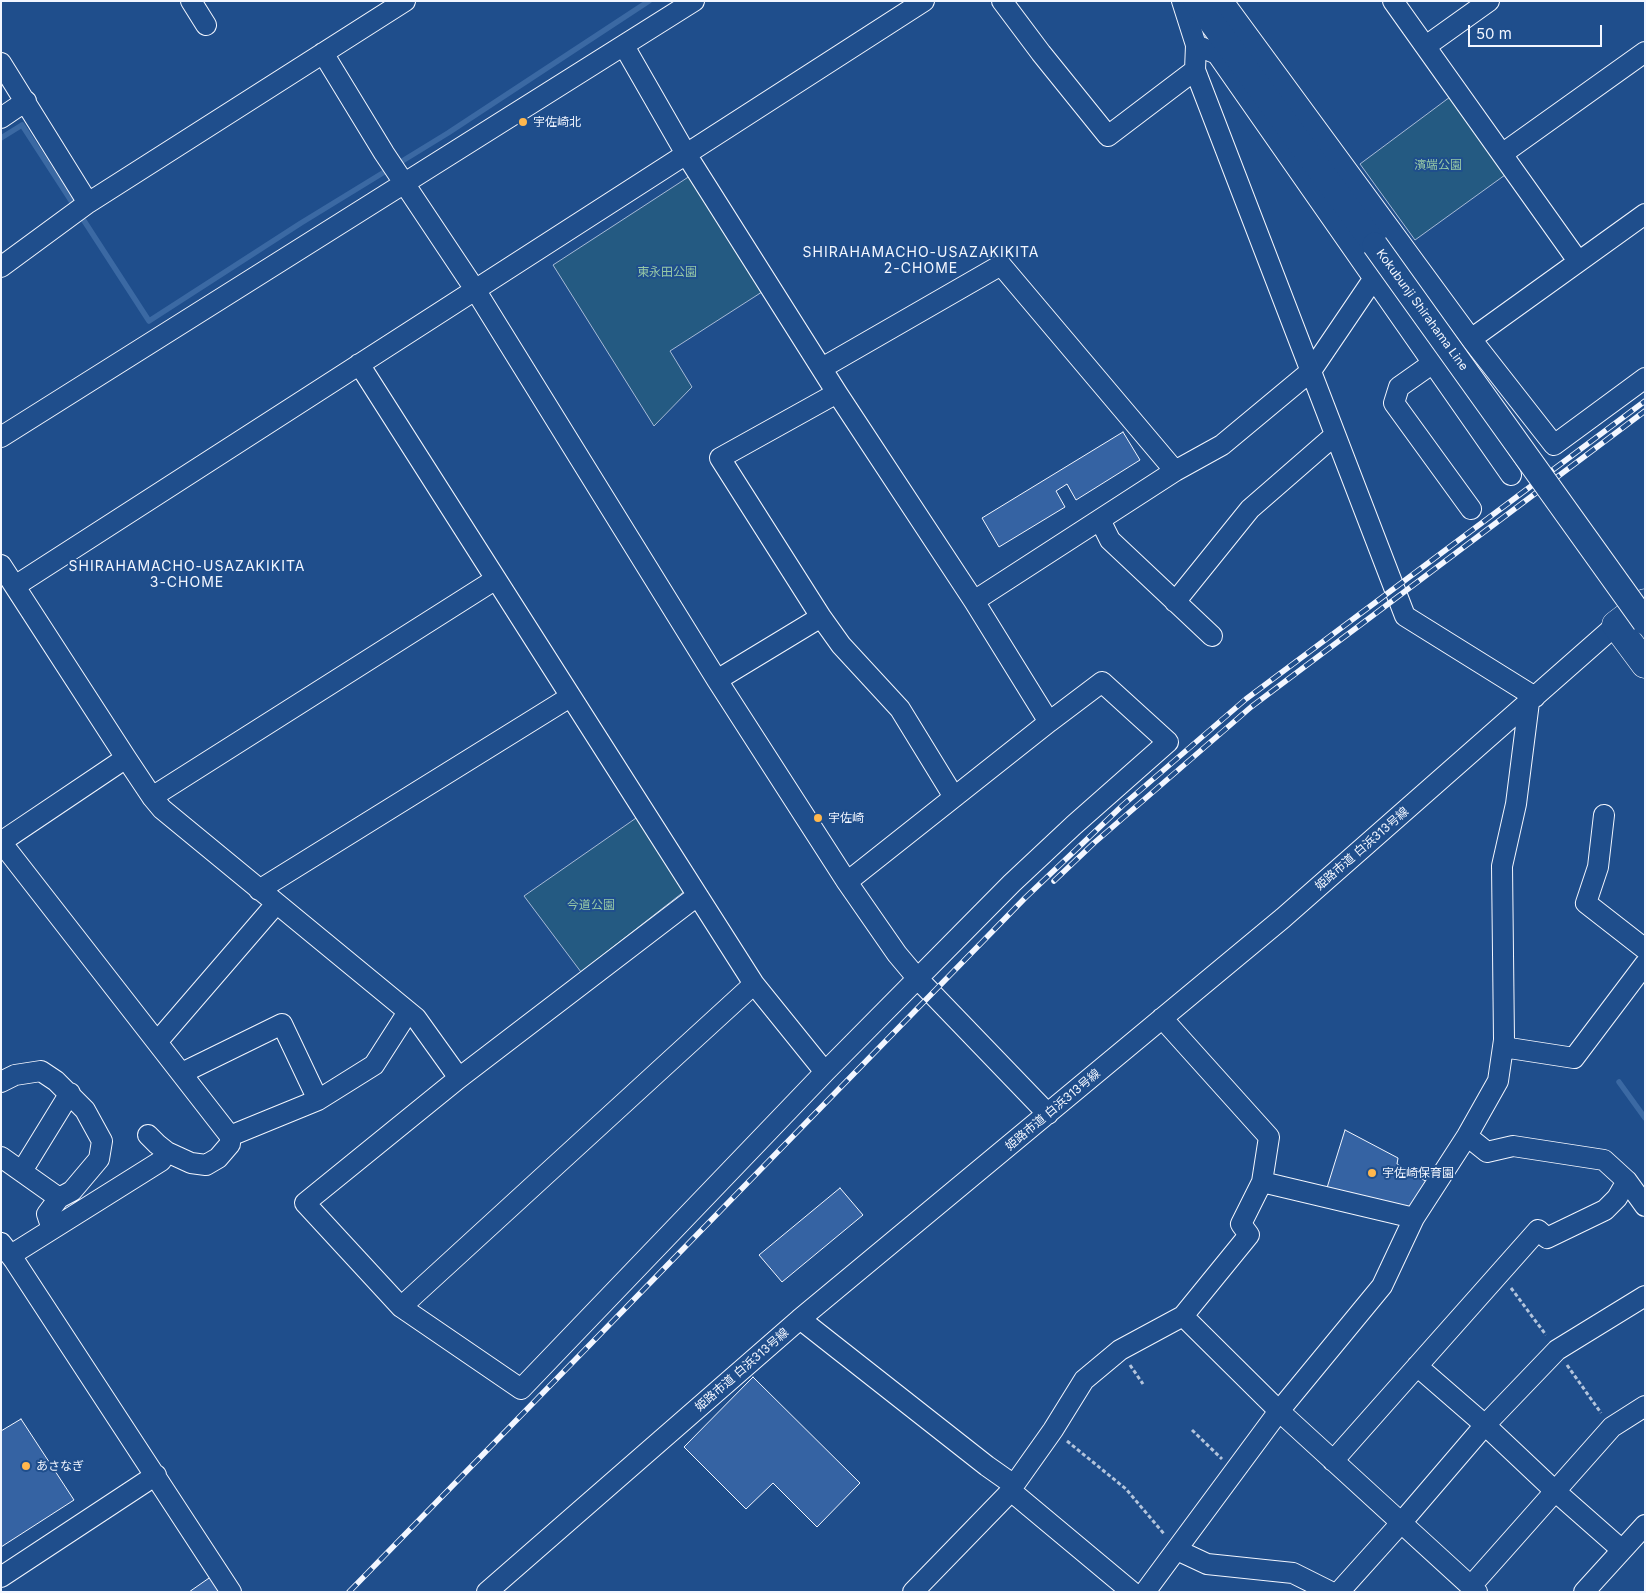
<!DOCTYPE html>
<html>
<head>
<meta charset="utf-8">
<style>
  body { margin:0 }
  #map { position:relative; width:1646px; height:1593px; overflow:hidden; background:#1f4e8c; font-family:Inter,sans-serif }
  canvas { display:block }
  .frame { position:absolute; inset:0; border:2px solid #f2f6ff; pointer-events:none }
  .scale { position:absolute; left:1468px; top:25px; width:134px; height:22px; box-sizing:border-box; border:2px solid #f2f6ff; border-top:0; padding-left:6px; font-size:15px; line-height:18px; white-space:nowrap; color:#f2f6ff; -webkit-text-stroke:4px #1f4e8c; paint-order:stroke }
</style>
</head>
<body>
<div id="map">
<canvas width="1646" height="1593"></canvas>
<div class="frame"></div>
<div class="scale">50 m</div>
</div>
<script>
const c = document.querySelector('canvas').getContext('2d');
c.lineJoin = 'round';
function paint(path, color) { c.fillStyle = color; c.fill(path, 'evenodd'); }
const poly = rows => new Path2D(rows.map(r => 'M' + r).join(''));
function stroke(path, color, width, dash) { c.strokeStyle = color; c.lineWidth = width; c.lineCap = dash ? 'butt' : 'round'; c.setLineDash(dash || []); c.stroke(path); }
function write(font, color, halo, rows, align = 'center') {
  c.font = font + ' Inter,"Noto Sans JP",sans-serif'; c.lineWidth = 4; c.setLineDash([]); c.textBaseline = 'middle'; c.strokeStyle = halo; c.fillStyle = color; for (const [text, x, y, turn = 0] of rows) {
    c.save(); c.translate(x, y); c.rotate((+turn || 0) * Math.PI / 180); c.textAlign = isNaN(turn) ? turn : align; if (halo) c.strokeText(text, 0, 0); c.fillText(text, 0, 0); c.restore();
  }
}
const green = poly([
  [1450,97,1505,175,1415,240,1360,164,1450,97],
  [693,174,765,290,670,351,692,387,654,426,553,265,693,174],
  [639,816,686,890,581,972,524,896,639,816]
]);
paint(green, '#245a82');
stroke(green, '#a8bbd7', 1);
stroke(poly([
  [1,138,22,125,149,321,301,223,448,133,649,1],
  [1619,1082,1645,1118]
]), '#3b69a3', 5.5);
const building = poly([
  [1123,432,1140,460,1076,500,1067,484,1056,491,1065,507,999,547,982,518,1123,432],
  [1345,1130,1398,1158,1397,1164,1427,1182,1410,1213,1326,1191,1345,1130],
  [840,1188,863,1215,782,1282,759,1255,840,1188],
  [753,1377,860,1483,817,1527,773,1483,746,1509,684,1447,753,1377],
  [21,1419,74,1500,1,1547,1,1431,21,1419],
  [212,1576,223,1592,189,1592,212,1576]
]);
paint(building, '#3563a3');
stroke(building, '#f2f6ff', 1);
const minor = poly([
  [191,1,206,25],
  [1002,1,1041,53,1108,136,1195,70],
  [1182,1,1196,45,1195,70,1405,616,1535,697],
  [1218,1,1228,8,1471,339,1554,445,1645,378],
  [1393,1,1578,261],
  [1196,45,1217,54,1511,475],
  [624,46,686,154,837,393,974,601,1049,722],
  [1426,46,1489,1],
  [323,53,384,153,476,291,717,680,847,882,897,954,918,979,1048,1114],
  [1,63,88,203],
  [1,118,26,101],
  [1502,154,1645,52],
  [1,267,88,203,405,1],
  [1471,339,1645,214],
  [1433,363,1399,387,1394,403,1471,509],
  [359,364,754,984,825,1072],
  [822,368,1001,265,1175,471],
  [1,437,694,1],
  [1100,520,1110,540,1212,636],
  [1,565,126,758,152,797,162,809,416,1018,459,1078],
  [15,586,924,1],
  [974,601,1175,471,1222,445,1311,371,1374,278],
  [1175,602,1250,509,1335,435],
  [821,617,841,645,900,709,954,797],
  [717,680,821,617,720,458,837,393],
  [152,797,496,579],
  [1604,815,1598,867,1586,903,1645,949],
  [1,842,230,1136,318,1100,374,1065,408,1012],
  [1,842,126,758],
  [259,890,570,697],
  [697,896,459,1078,305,1203,401,1307,521,1389,825,1072,1012,883,1074,825,1168,742,1102,682,1049,722,847,882],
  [157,1042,276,904],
  [1503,1047,1574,1058,1645,964],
  [182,1073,282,1024,318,1100],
  [1,1082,15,1075,41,1071,56,1081,85,1110,102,1141,99,1159,72,1191,59,1198,47,1214,52,1229],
  [148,1135,157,1144,167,1152,191,1163,206,1165,218,1158,230,1144,230,1136],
  [1467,1136,1487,1152,1513,1146,1604,1160,1627,1181,1645,1206],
  [1,1157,59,1198],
  [22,1171,70,1093],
  [1262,1182,1414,1218],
  [1,1243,14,1260,231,1592],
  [11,1255,161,1161,167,1152],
  [401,1307,754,984],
  [1183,1316,1279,1411,1477,1592],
  [800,1319,987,1466,1014,1485],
  [1417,1366,1485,1425,1555,1491,1622,1550],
  [1333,1461,1538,1230,1547,1238,1605,1210,1617,1198,1627,1181],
  [1011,1491,1132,1592],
  [1177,1550,1207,1564,1293,1573,1331,1592],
  [1,1577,156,1475],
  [1471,1586,1612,1427,1645,1406],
  [487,1592,800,1319,1283,918,1616,625],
  [913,1592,1011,1491,1014,1485,1053,1430,1084,1380,1120,1350,1183,1316,1249,1235,1241,1224,1262,1182,1269,1137,1162,1018],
  [1145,1592,1279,1411,1382,1286,1414,1218,1467,1136,1498,1081,1504,1040,1502,866,1516,804,1529,702],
  [1339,1592,1401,1523,1485,1425,1557,1350,1645,1296],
  [1584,1592,1645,1525]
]);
const major = poly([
  [1196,1,1375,245]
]);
const highway = poly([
  [1645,603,1616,625,1645,664]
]);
stroke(minor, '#f2f6ff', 22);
stroke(major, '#f2f6ff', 27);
stroke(highway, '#f2f6ff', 29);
stroke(poly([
  [1511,1288,1546,1335],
  [1130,1365,1143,1384],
  [1567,1365,1601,1413],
  [1192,1430,1222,1459],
  [1067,1441,1126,1489,1165,1535]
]), '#b3c4dc', 3, [4, 2.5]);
stroke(minor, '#1f4e8c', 20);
stroke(major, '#1f4e8c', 25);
stroke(highway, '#1f4e8c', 28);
const rail = poly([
  [1054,881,1094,843,1251,707,1645,411],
  [349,1592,1025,898,1123,805,1246,699,1645,401]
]);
stroke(rail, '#f2f6ff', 5.5);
stroke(rail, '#1f4e8c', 4, [11]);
const majorBridge = poly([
  [1375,245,1645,622]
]);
stroke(majorBridge, '#f2f6ff', 27, []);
stroke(majorBridge, '#1f4e8c', 25);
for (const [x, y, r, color] of [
  [523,122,5,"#ffb74d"],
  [818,818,5,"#ffb74d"],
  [1372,1173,5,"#ffb74d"],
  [26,1466,5,"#ffb74d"]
]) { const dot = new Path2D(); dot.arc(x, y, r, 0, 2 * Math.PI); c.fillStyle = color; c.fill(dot); stroke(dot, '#1f4e8c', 2); }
write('12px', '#f2f6ff', '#1f4e8c', [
  ["宇佐崎北",533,122],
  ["宇佐崎",828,818],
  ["宇佐崎保育園",1382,1173],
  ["あさなぎ",36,1466]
], 'left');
write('12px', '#97c8a6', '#1f4e8c', [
  ["濱端公園",1438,165],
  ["東永田公園",667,272],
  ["今道公園",591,905]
]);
write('12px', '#f2f6ff', '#1f4e8c', [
  ["Kokubunji Shirahama Line",1422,310,54],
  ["姫路市道 白浜313号線",1362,849,-41],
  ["姫路市道 白浜313号線",1053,1110,-40],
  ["姫路市道 白浜313号線",742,1370,-41]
]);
c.letterSpacing = '1px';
write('14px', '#f2f6ff', '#1f4e8c', [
  ["SHIRAHAMACHO-USAZAKIKITA",921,253],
  ["2-CHOME",921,269],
  ["SHIRAHAMACHO-USAZAKIKITA",187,567],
  ["3-CHOME",187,583]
]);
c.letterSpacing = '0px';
</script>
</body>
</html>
